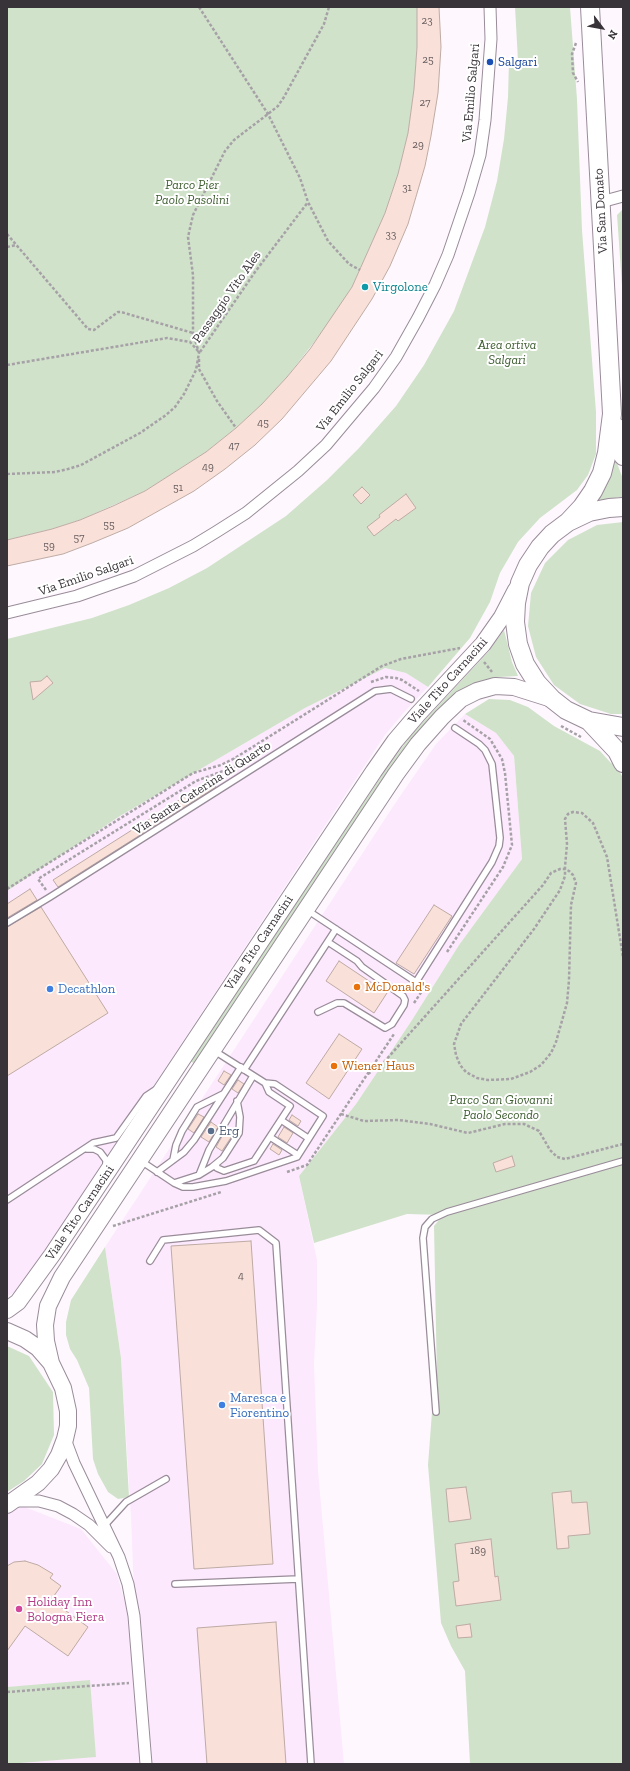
<!DOCTYPE html>
<html>
<head>
<meta charset="utf-8">
<style>
  body { margin:0 }
  #map { position:relative; width:630px; height:1771px; overflow:hidden; background:#fef8fe; font-family:"Zilla Slab",serif }
  canvas { display:block }
  .frame { position:absolute; inset:0; border:8px solid #383338; pointer-events:none }
  .north { position:absolute; left:582px; top:8px; width:40px; height:40px; -webkit-text-stroke:3px #fff; paint-order:stroke; rotate:122deg; font-size:11px; font-weight:700; line-height:16px; text-align:center; color:#383338 }
  .north::after { content:''; display:block; margin:auto; width:14px; height:18px; background:#383338; clip-path:polygon(50% 0,100% 100%,50% 72%,0 100%) }
</style>
</head>
<body>
<div id="map">
<canvas width="630" height="1771"></canvas>
<div class="frame"></div>
<div class="north">N</div>
</div>
<script>
const c = document.querySelector('canvas').getContext('2d');
c.lineJoin = 'round';
function paint(path, color) { c.fillStyle = color; c.fill(path, 'evenodd'); }
const poly = rows => new Path2D(rows.map(r => 'M' + r).join(''));
function stroke(path, color, width, dash) { c.strokeStyle = color; c.lineWidth = width; c.lineCap = dash ? 'butt' : 'round'; c.setLineDash(dash || []); c.stroke(path); }
function write(font, color, halo, rows, align = 'center') {
  c.font = font + ' "Zilla Slab",serif'; c.lineWidth = 4; c.setLineDash([]); c.textBaseline = 'middle'; c.strokeStyle = halo; c.fillStyle = color; for (const [text, x, y, turn = 0] of rows) {
    c.save(); c.translate(x, y); c.rotate((+turn || 0) * Math.PI / 180); c.textAlign = isNaN(turn) ? turn : align; if (halo) c.strokeText(text, 0, 0); c.fillText(text, 0, 0); c.restore();
  }
}
paint(poly([
  [385,668,406,673,428,687,407,709,385,735,40,1258,16,1292,7,1296,7,891,120,816,305,708],
  [465,714,496,733,514,756,522,859,459,945,412,1020,356,1104,299,1176,317,1260,317,1307,314,1364,318,1470,344,1764,7,1764,7,1505,12,1502,81,1529,117,1574,136,1643,131,1517,121,1358,105,1247,396,802,436,744]
]), '#fde9fd');
paint(poly([
  [7,7,417,7,417,47,414,89,408,133,398,174,385,213,352,287,332,319,287,377,262,404,236,428,206,452,145,491,80,520,52,529,7,540],
  [515,7,570,7,577,99,582,230,596,412,596,454,588,475,577,490,540,518,518,542,500,573,490,602,470,638,428,687,406,673,385,668,305,708,120,816,7,891,7,639,92,618,129,605,169,588,207,568,286,516,327,480,359,448,396,406,424,365,454,311,485,227,497,181,504,139,508,97,509,61,518,61],
  [623,209,623,300,617,215],
  [615,458,623,479,623,498,618,497,596,504,604,490],
  [623,522,623,714,611,714,580,704,554,685,536,657,528,626,531,593,545,563,568,540,597,525],
  [504,630,512,662,518,676,499,677,478,682,446,704,195,1064,190,1061,387,768,411,735,489,651],
  [489,699,510,700,528,707,554,726,600,751,611,763,616,765,623,778,623,1764,470,1764,465,1671,451,1646,441,1623,428,1465,432,1412,437,1381,434,1226,443,1215,407,1214,314,1243,299,1176,356,1104,412,1020,459,945,522,859,514,756,496,733,465,714],
  [105,1247,121,1358,129,1497,118,1499,108,1492,98,1474,93,1459,89,1388,77,1360,70,1349,66,1335,66,1322,71,1300],
  [7,1346,29,1356,53,1392,54,1435,42,1464,24,1481,7,1492],
  [90,1680,96,1757,7,1764,7,1687]
]), '#d1e2cb');
const building = poly([
  [417,7,439,7,441,47,438,93,431,136,425,166,408,224,390,266,372,299,331,361,282,419,255,445,225,469,194,491,128,528,92,543,63,554,7,566,7,540,52,529,80,520,113,506,145,491,206,452,236,428,262,404,287,377,310,349,352,287,385,213,398,174,408,133,414,89,417,47,417,7],
  [362,487,370,495,361,504,353,495,362,487],
  [406,494,416,508,398,521,396,519,374,536,367,527,380,517,379,515,406,494],
  [47,676,53,683,33,700,30,682,41,681,47,676],
  [211,780,216,787,58,887,53,880,211,780],
  [30,889,37,900,7,918,7,904,30,889],
  [434,905,452,916,414,974,396,963,434,905],
  [41,907,108,1013,7,1076,7,927,41,907],
  [339,961,387,993,374,1013,326,981,339,961],
  [339,1034,362,1049,329,1099,306,1083,339,1034],
  [224,1071,231,1075,224,1085,218,1081,224,1071],
  [238,1080,244,1084,238,1093,232,1089,238,1080],
  [198,1114,204,1117,194,1133,188,1129,198,1114],
  [292,1115,301,1121,298,1126,289,1120,292,1115],
  [211,1122,218,1127,209,1142,201,1137,211,1122],
  [284,1127,293,1133,287,1143,278,1137,284,1127],
  [225,1131,232,1136,222,1151,216,1147,225,1131],
  [273,1144,282,1150,279,1155,270,1149,273,1144],
  [512,1156,515,1166,496,1172,493,1163,512,1156],
  [251,1241,273,1564,194,1569,171,1246,251,1241],
  [466,1487,471,1519,449,1522,446,1489,466,1487],
  [571,1491,572,1503,587,1502,590,1534,568,1536,569,1548,557,1549,552,1493,571,1491],
  [491,1539,495,1577,498,1576,501,1600,456,1606,453,1582,459,1581,455,1544,491,1539],
  [25,1561,38,1565,53,1574,50,1578,61,1586,51,1600,88,1627,68,1656,25,1626,7,1651,7,1566,14,1562,25,1561],
  [276,1622,286,1764,207,1764,197,1628,276,1622],
  [470,1624,472,1637,458,1638,456,1626,470,1624]
]);
paint(building, '#f9e0d8');
stroke(building, '#beaba5', 1);
const lane = poly([
  [307,910,416,982,492,862,499,846,500,838,492,764,485,750,479,744,455,728],
  [7,923,50,897,375,691,391,689,411,699],
  [318,1012,337,1003,344,1003,385,1028,392,1024,404,1005,405,1000,403,996,362,967,357,961,328,942],
  [244,1070,336,929],
  [281,1120,308,1138],
  [270,1137,298,1155],
  [87,1149,94,1149,100,1152,106,1160,106,1166],
  [173,1160,176,1145,182,1131,197,1107,223,1094],
  [141,1161,174,1183,183,1187,193,1187,226,1181,297,1157,323,1116,275,1084,265,1083,213,1050],
  [216,1164,217,1168,224,1171,254,1161,290,1106,269,1092,265,1083],
  [157,1172,184,1152,194,1140,241,1067],
  [199,1175,209,1150,253,1076],
  [174,1183,199,1175,212,1167,223,1158,239,1133,240,1117,237,1101],
  [7,1200,93,1143,116,1138,146,1096,155,1090],
  [150,1261,163,1240,259,1230,276,1243,311,1764],
  [436,1412,423,1238,425,1227,432,1219,447,1212,623,1161],
  [105,1525,126,1502,166,1479],
  [175,1584,298,1579]
]);
const street = poly([
  [601,202,623,196],
  [7,613,77,596,134,576,193,546,216,532,246,513,298,471,326,445,374,388,396,357,418,318,435,285,448,255,469,193,480,155,485,120,491,39,490,7],
  [65,1439,74,1463,119,1557,128,1584,134,1616,146,1764],
  [14,1501,39,1501,58,1506,73,1514,89,1525,111,1547]
]);
const secondary = poly([
  [7,1310,18,1302,52,1255,374,771,395,741,418,714,483,644,502,617,516,590],
  [7,1331,25,1339,38,1348,51,1363,63,1388,68,1411,68,1426,65,1439,59,1455,51,1469,38,1483,7,1505],
  [51,1363,46,1341,45,1325,48,1306,62,1277,396,774,418,744,442,717,461,699,477,691,495,686,514,687,552,699]
]);
const primary = poly([
  [615,426,623,456],
  [623,507,609,508,589,512,568,522,552,534,540,547,528,565,520,583,516,603,515,622,518,644,525,664,537,683,552,699,566,710,589,721,623,727],
  [568,522,582,507,593,491,602,473,607,453,612,414,590,7],
  [589,721,617,751,623,763]
]);
stroke(lane, '#998c99', 8);
stroke(street, '#998c99', 13);
stroke(secondary, '#998c99', 18);
stroke(primary, '#998c99', 20);
stroke(poly([
  [199,7,268,114,300,178,308,202,328,241,349,264,360,270],
  [576,43,572,54,573,73,578,82],
  [7,234,88,329,94,330,118,312,121,312,193,333],
  [7,247,16,245],
  [200,352,255,272,308,202],
  [199,359,199,369,217,401,236,428],
  [7,365,167,338,190,342,198,351],
  [7,474,55,472,68,469,81,465,140,433,166,415,175,407,184,394,196,370,199,353,193,333,193,275,188,237,193,215,225,151,234,140,268,114,278,106,284,97,324,24,329,7],
  [484,662,492,672],
  [371,682,386,677,396,678,402,680,419,691],
  [561,726,581,737],
  [235,758,239,765],
  [7,889,193,773,221,765,235,758,382,666,401,659,460,648],
  [46,890,38,879,196,781,239,765],
  [447,952,503,867,512,845,505,773,502,759,490,739,463,720],
  [414,1003,424,988],
  [368,1074,384,1062,543,885,551,873,560,869,565,869,569,871,573,875,576,883,571,905,569,980,567,1003,556,1042,551,1053,541,1065,530,1072,511,1079,488,1080,477,1078,466,1072,460,1065,456,1055,454,1044,461,1024,534,929,560,890,565,876,565,867,567,844,565,819,568,814,573,812,582,813,593,823,607,857,623,957],
  [341,1114,364,1121,398,1120,430,1124,468,1133,505,1124,524,1124,539,1131,550,1150,557,1157,565,1159,623,1144],
  [287,1172,307,1165,394,1034],
  [113,1226,221,1192],
  [7,1692,129,1683]
]), '#a6a1a6', 2.5, [3, 2]);
stroke(lane, '#fff', 5.5);
stroke(street, '#fff', 11);
stroke(secondary, '#fff', 16);
stroke(primary, '#fff', 18);
for (const [x, y, r, color] of [
  [490,62,4,"#1a4fb4"],
  [365,287,4,"#0f9aa8"],
  [357,987,4,"#e8710a"],
  [50,989,4,"#3f7fe0"],
  [334,1066,4,"#e8710a"],
  [211,1131,4,"#5c6f8a"],
  [222,1405,4,"#3f7fe0"],
  [19,1609,4,"#d1479c"]
]) { const dot = new Path2D(); dot.arc(x, y, r, 0, 2 * Math.PI); c.fillStyle = color; c.fill(dot); stroke(dot, '#fff', 1.5); }
write('11px', '#685e60', null, [
  ["23",427,21],
  ["25",428,60],
  ["27",425,103],
  ["29",418,145],
  ["31",407,188],
  ["33",391,235],
  ["45",263,423],
  ["47",234,446],
  ["49",208,467],
  ["51",178,488],
  ["55",109,525],
  ["57",79,538],
  ["59",49,546],
  ["4",241,1276],
  ["189",478,1551]
]);
write('13px', '#164399', '#fff', [
  ["Salgari",498,62]
], 'left');
write('13px', '#383338', '#fff', [
  ["Via Emilio Salgari",471,93,-85],
  ["Via San Donato",601,211,-93],
  ["Passaggio Vito Ales",227,297,-55],
  ["Via Emilio Salgari",350,391,-52],
  ["Via Emilio Salgari",86,576,-19],
  ["Viale Tito Carnacini",448,681,-48],
  ["Via Santa Caterina di Quarto",202,788,-33],
  ["Viale Tito Carnacini",259,943,-56],
  ["Viale Tito Carnacini",80,1213,-56]
]);
write('italic 13px', '#3d5d2f', '#fff', [
  ["Parco Pier",192,185],
  ["Paolo Pasolini",192,200],
  ["Area ortiva",507,345],
  ["Salgari",507,360],
  ["Parco San Giovanni",501,1100],
  ["Paolo Secondo",501,1115]
]);
write('13px', '#0d838f', '#fff', [
  ["Virgolone",373,287]
], 'left');
write('13px', '#c56008', '#fff', [
  ["McDonald's",365,987],
  ["Wiener Haus",342,1066]
], 'left');
write('13px', '#366cbe', '#fff', [
  ["Decathlon",58,989],
  ["Maresca e",230,1398],
  ["Fiorentino",230,1413]
], 'left');
write('13px', '#4e5e75', '#fff', [
  ["Erg",219,1131]
], 'left');
write('13px', '#b23c85', '#fff', [
  ["Holiday Inn",27,1602],
  ["Bologna Fiera",27,1617]
], 'left');
</script>
</body>
</html>
